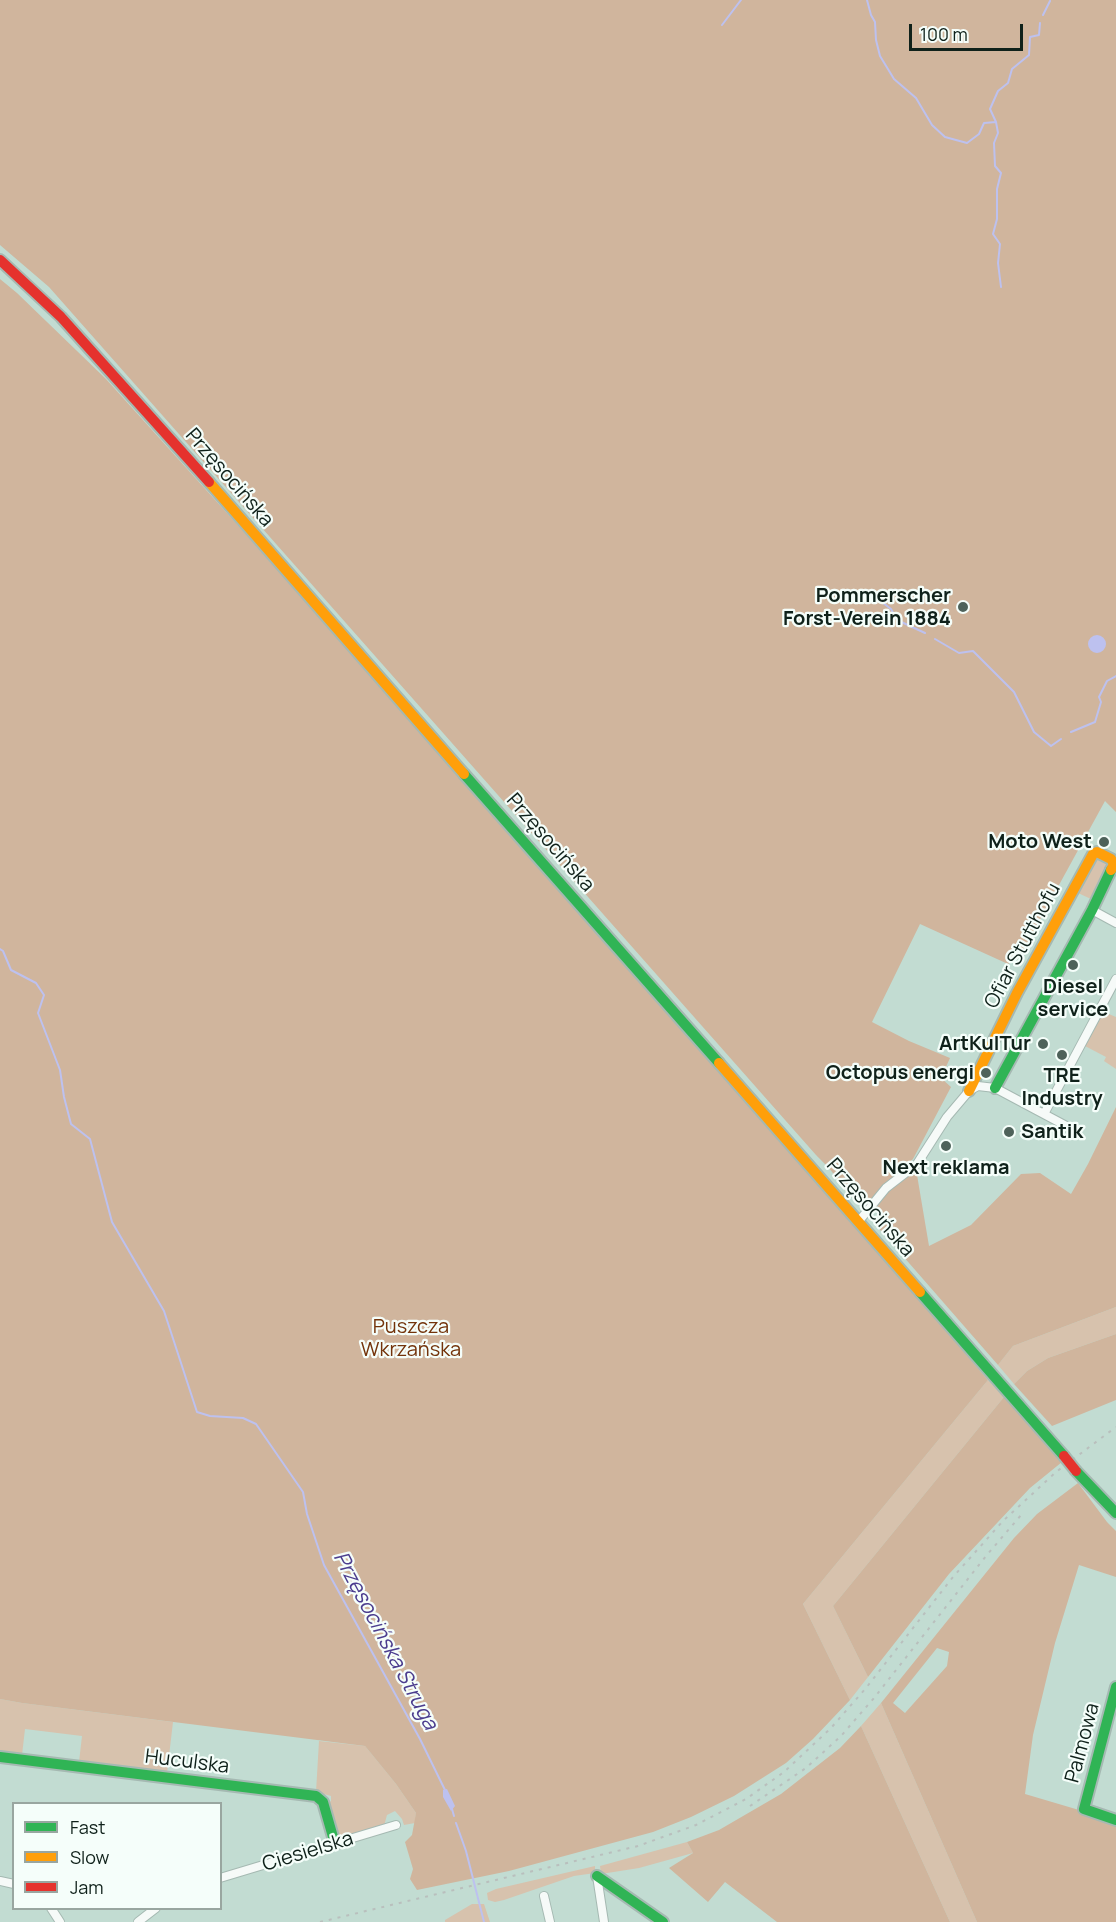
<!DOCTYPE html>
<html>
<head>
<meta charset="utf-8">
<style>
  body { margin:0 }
  #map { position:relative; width:1116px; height:1922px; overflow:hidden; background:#c2dcd2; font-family:Manrope,sans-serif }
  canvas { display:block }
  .legend { position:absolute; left:12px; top:1802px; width:210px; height:108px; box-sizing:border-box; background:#f5fefa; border:2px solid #99a6a0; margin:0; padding:8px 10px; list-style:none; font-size:18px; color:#0f211a }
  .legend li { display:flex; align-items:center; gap:12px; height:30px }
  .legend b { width:30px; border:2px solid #99a6a0 }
  .scale { position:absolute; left:909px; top:24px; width:114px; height:27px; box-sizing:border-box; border:3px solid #0f211a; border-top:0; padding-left:8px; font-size:18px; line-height:21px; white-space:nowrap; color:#0f211a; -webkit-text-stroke:4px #f5fefa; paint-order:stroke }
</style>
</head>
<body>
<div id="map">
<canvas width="1116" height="1922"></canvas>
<ul class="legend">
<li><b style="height:8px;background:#30b455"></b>Fast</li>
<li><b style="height:8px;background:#ff9f0a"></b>Slow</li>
<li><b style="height:8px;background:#e5322d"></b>Jam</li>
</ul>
<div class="scale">100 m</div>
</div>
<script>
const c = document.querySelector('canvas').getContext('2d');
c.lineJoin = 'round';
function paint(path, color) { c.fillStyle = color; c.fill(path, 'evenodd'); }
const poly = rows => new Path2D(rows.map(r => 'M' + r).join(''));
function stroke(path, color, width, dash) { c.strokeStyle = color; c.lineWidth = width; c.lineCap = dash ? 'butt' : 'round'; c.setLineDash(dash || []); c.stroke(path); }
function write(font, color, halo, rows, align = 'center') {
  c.font = font + ' Manrope,sans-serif'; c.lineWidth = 4.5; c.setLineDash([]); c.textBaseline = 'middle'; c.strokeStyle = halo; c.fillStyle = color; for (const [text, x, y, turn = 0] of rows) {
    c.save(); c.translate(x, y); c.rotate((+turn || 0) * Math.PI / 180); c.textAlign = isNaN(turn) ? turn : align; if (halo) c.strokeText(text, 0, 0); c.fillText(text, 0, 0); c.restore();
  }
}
paint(poly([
  [1097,857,1110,863,1091,899,1078,893],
  [1104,1012,1116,1017,1116,1069,1104,1061,1106,1057,1085,1046],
  [1116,1307,1116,1334,1048,1358,1027,1371,1014,1384,998,1365,1013,1346],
  [988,1380,1004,1397,833,1606,868,1677,850,1700,803,1604],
  [0,1699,22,1703,173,1722,167,1773,79,1762,82,1736,25,1729,22,1755,0,1753],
  [881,1703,977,1922,950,1922,861,1726],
  [319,1741,365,1746,396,1784,416,1813,415,1823,404,1825,402,1819,395,1811,387,1815,384,1826,338,1839,327,1804,331,1801,331,1796,316,1792],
  [687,1842,693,1853,639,1868,601,1874,600,1866],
  [595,1866,595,1873,574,1876,504,1900,495,1902,488,1900,487,1893,496,1889],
  [472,1904,484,1904,490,1922,445,1922,445,1920]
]), '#d7c2ad');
paint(poly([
  [0,0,1116,0,1116,812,1105,801,1019,958,1008,964,920,924,872,1022,909,1041,950,1058,941,1078,951,1087,913,1159,882,1189,872,1202,857,1203,828,1167,816,1155,49,287,0,245],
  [0,279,17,293,106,379,346,645,859,1229,988,1380,803,1604,850,1700,813,1739,786,1763,734,1796,691,1817,653,1832,509,1871,417,1890,410,1879,413,1869,405,1842,412,1835,416,1813,396,1784,365,1746,22,1703,0,1699],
  [1116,1107,1116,1307,1013,1346,998,1365,875,1224,879,1213,876,1209,879,1202,889,1189,916,1169,929,1246,971,1225,1021,1174,1040,1173,1071,1194,1088,1164],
  [1116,1334,1116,1400,1052,1426,1014,1384,1027,1371,1048,1358],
  [1004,1397,1062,1462,1030,1488,949,1574,868,1677,833,1606],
  [1078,1483,1107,1522,1116,1531,1116,1577,1079,1565,1055,1643,1033,1735,1025,1794,1079,1810,1116,1825,1116,1922,977,1922,881,1703,1014,1538,1037,1514],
  [937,1648,949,1652,947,1666,905,1713,893,1703],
  [861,1726,950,1922,777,1922,725,1882,708,1902,669,1868,693,1853,687,1842,719,1830,781,1794,840,1748]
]), '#d0b59d');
paint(poly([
  '1088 644a9 9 0 1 1 18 0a9 9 0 1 1-18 0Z',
  [447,1789,455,1806,451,1811,443,1797,443,1790]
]), '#bdc1ef');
stroke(poly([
  [867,0,871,15,875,22,876,40,880,56,894,79,916,98,932,125,945,137,967,143,979,134,984,123,996,122,990,109,998,91,1008,83,1012,69,1029,55,1030,37,1039,35,1040,23],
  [1043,15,1050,1],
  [722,25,741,0],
  [996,122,998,133,994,143,995,166,1001,173,997,189,997,219,993,234,1000,244,998,263,1001,287],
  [848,593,870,593,891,609,897,620,925,633],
  [935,639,959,653,973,651,1014,692,1034,732,1051,746,1061,739],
  [1071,732,1095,722,1101,702,1099,697,1107,681,1116,676],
  [0,949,3,951,11,970,36,983,44,995,38,1013,60,1070,64,1097,71,1124,90,1139,112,1222,164,1311,197,1412,210,1416,243,1418,256,1424,303,1492,307,1514,324,1565,420,1739,445,1790],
  [452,1809,454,1816],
  [456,1823,466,1851,484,1922]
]), '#bdc1ef', 2);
const street = poly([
  [1092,910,1116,923],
  [1044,1114,1116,979],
  [859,1221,886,1188,917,1164,947,1117,969,1091,978,1086,995,1088,1072,1129],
  [597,1876,604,1922],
  [220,1878,396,1825],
  [0,1881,14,1884],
  [544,1896,550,1922],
  [51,1908,60,1922],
  [138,1922,156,1908]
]);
const fast = poly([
  [464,774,719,1063],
  [995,1088,1092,910,1111,870],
  [920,1292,1064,1456],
  [1076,1471,1116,1513],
  [1116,1687,1084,1809,1116,1820],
  [0,1757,316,1796,323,1802,335,1844],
  [597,1876,663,1922]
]);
const slow = poly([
  [209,482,464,774],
  [719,1063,920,1292],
  [969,1091,1017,993,1093,854,1097,852,1111,859,1114,864,1111,870]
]);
const jam = poly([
  [0,260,61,317,209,482]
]);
stroke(street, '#a5b9b2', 10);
stroke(fast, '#a5b9b2', 14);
stroke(slow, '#a5b9b2', 14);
stroke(jam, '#a5b9b2', 14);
stroke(street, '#f6faf8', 8);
stroke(fast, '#30b455', 10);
stroke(slow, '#ff9f0a', 10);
stroke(jam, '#e5322d', 10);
stroke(poly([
  [750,1806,806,1768,841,1736,874,1698,986,1556,1022,1514],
  [320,1922,638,1846,696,1825,746,1799,784,1772,831,1728,866,1688,953,1577,1003,1521,1056,1472,1116,1427]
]), '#b9bfbd', 2, [3, 6]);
const jamBridge = poly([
  [1064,1456,1076,1471]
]);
stroke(jamBridge, '#a5b9b2', 14, []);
stroke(jamBridge, '#e5322d', 10);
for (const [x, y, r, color] of [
  [963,607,6,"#4e625a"],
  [1104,842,6,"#4e625a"],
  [1073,965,6,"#4e625a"],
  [1043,1044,6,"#4e625a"],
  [1062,1055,6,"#4e625a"],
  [986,1073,6,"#4e625a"],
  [1009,1132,6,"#4e625a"],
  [946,1146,6,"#4e625a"]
]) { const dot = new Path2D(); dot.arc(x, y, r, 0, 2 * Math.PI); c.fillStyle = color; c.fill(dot); stroke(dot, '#f5fefa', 2); }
write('20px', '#0f211a', '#f5fefa', [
  ["Przęsocińska",229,478,49],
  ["Przęsocińska",550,843,49],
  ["Ofiar Stutthofu",1023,946,-62],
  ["Przęsocińska",870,1208,49],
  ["Palmowa",1083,1743,-75],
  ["Huculska",187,1762,7],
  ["Ciesielska",308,1852,-17]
]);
write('bold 20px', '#0f211a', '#f5fefa', [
  ["Pommerscher",951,596],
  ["Forst-Verein 1884",951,619],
  ["Moto West",1092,842],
  ["Diesel",1073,987,"center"],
  ["service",1073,1010,"center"],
  ["ArtKulTur",1031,1044],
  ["Octopus energi",974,1073],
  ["TRE",1062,1076,"center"],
  ["Industry",1062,1099,"center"],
  ["Santik",1021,1132,"left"],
  ["Next reklama",946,1168,"center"]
], 'right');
write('20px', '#73330a', '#f5fefa', [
  ["Puszcza",411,1327],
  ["Wkrzańska",411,1350]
]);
write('italic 21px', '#4c3d8e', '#f5fefa', [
  ["Przęsocińska Struga",385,1641,62]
]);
</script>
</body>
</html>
